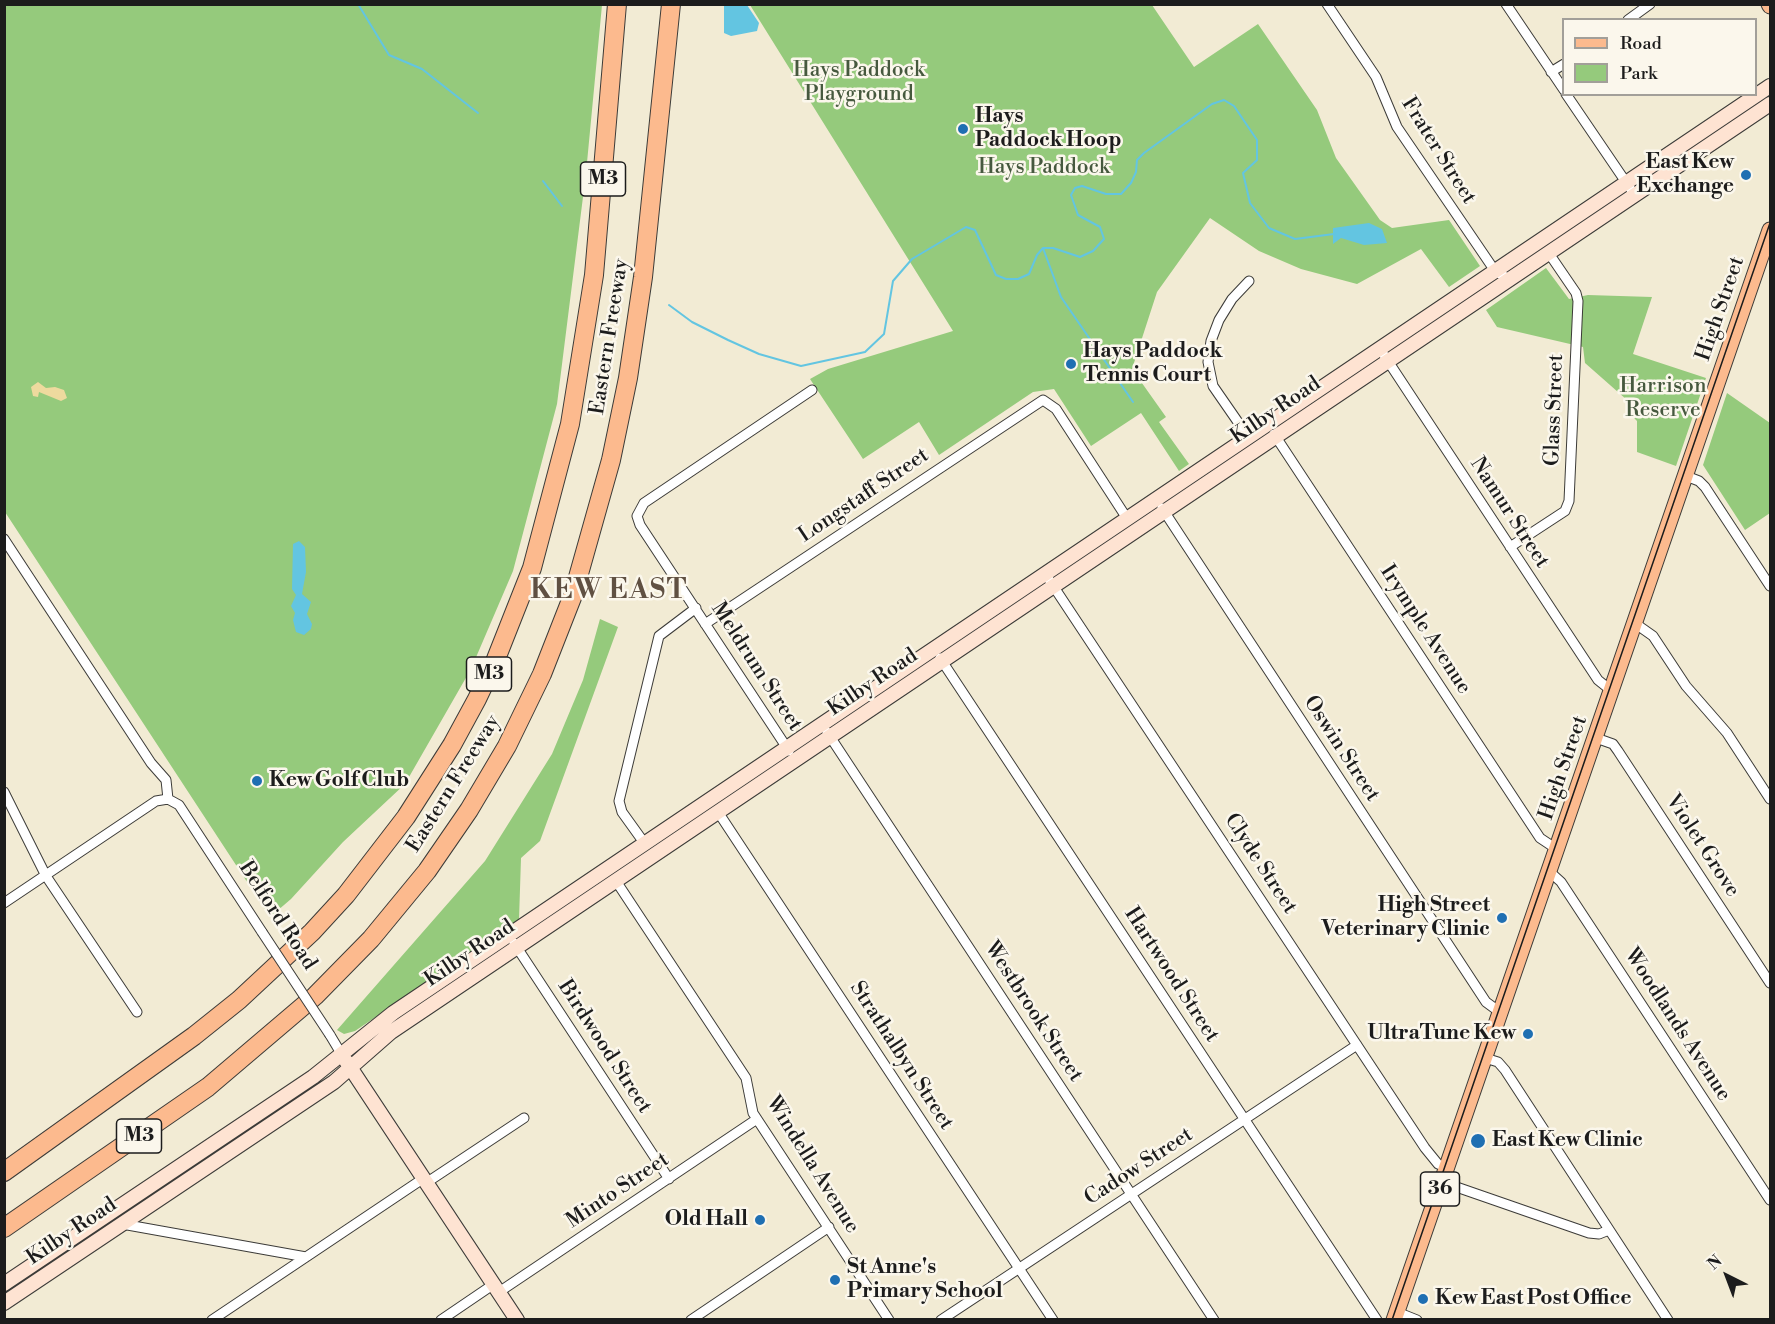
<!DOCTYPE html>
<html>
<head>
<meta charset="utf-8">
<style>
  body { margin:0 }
  #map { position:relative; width:1775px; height:1324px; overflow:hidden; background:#f2ebd4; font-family:"Libre Bodoni",serif }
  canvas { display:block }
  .frame { position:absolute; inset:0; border:6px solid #1c1c1c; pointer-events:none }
  .legend { position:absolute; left:1562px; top:18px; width:195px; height:78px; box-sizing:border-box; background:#fbf7ec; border:2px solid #a29f99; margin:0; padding:8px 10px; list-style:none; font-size:18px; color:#1c1c1c }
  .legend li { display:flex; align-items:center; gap:12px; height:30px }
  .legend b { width:30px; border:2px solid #a29f99 }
  .north { position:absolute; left:1697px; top:1246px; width:60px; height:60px; -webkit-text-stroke:4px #fbf7ec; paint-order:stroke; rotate:318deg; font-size:16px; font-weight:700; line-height:24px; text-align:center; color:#1c1c1c }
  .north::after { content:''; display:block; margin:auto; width:21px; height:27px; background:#1c1c1c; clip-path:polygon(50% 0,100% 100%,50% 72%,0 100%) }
</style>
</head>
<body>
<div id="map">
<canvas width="1775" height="1324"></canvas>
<div class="frame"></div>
<ul class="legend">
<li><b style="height:8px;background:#fcba8e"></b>Road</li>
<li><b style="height:16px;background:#95ca7c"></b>Park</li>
</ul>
<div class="north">N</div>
</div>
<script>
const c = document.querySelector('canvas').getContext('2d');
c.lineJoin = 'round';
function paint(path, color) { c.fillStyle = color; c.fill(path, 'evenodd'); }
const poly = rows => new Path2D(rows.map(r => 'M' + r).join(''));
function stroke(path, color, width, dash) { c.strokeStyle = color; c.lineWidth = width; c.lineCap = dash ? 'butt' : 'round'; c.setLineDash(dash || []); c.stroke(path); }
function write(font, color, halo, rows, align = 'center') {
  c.font = font + ' "Libre Bodoni",serif'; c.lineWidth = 5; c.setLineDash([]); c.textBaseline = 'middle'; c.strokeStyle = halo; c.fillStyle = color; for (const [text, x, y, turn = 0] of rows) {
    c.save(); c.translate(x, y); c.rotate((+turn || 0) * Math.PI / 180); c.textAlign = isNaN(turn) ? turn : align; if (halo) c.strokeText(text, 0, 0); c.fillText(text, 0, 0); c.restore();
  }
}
paint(poly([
  [4,5,602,5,586,173,557,404,513,571,471,669,405,784,343,842,291,899,270,917,5,512],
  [750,5,1152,5,1194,67,1258,24,1317,110,1336,158,1380,220,1392,228,1449,220,1480,266,1449,287,1421,249,1357,284,1301,269,1259,251,1210,218,1157,292,1132,369,1166,417,1159,422,1189,464,1179,471,1141,413,1091,446,1054,389,1033,392,939,455,919,422,863,459,810,379,828,369,953,331],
  [1546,268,1569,299,1588,295,1652,297,1633,354,1706,378,1676,466,1637,452,1637,421,1633,417,1627,400,1585,363,1583,347,1497,327,1486,310],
  [1727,393,1770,423,1770,513,1745,530,1703,465],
  [600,619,618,627,540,841,521,858,519,920,355,1031,344,1034,337,1030,485,861,552,754,583,680]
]), '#95ca7c');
paint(poly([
  [38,382,46,388,55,387,64,390,67,398,61,401,39,392,38,397,33,396,31,387]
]), '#eeda9e');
paint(poly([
  [724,5,747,5,759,23,757,31,731,36,724,33],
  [1369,223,1382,229,1387,243,1364,245,1341,238,1333,244,1333,228],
  [299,541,305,547,306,572,302,594,311,602,307,614,312,624,311,629,304,635,296,632,293,620,295,613,291,606,296,595,292,589,293,544]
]), '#63c5e1');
stroke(poly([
  [358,4,389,55,422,69,478,113],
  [543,181,562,206],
  [1043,248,1061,297,1133,402],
  [669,305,692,322,728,340,759,354,801,366,865,352,884,334,893,281,912,259,966,227,975,230,996,275,1006,279,1018,279,1029,274,1037,255,1043,248,1053,248,1080,257,1093,251,1104,239,1100,227,1078,215,1071,195,1075,188,1082,186,1106,194,1121,194,1131,183,1136,172,1137,160,1144,153,1212,104,1224,100,1234,106,1257,140,1257,160,1243,173,1250,203,1269,228,1295,239,1334,234]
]), '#63c5e1', 2);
const street = poly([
  [1327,4,1376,77,1397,127,1495,271,1509,279],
  [1506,4,1564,90],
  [1628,20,1650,4],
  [1551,72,1564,64],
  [1566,94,1634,194],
  [1380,349,1598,680,1613,692],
  [1274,434,1540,838,1558,850],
  [1249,438,1213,386,1208,362,1211,341,1219,320,1232,299,1249,281],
  [1686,476,1699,481,1705,487,1770,586],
  [1162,508,1486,1002,1501,1013],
  [4,539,151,763,166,780,168,799],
  [1510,547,1565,511,1569,501,1578,301,1576,293,1548,252],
  [1046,575,1425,1148,1438,1164,1447,1168],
  [705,624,1043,400,1056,409,1128,520],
  [1636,624,1653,636,1686,686,1727,733,1770,799],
  [940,658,1377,1320],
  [827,732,1214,1320],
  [1596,738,1613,744,1618,751,1770,983],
  [789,751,640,525,637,516,644,503,812,390],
  [4,792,46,876,137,1012],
  [168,799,179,805,262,932],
  [718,812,1053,1320],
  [645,844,622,812,619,801,659,636,696,608],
  [1550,872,1561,882,1770,1200],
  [616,881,746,1078,753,1113,889,1320],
  [4,903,156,801,168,799],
  [514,943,669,1179],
  [330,1035,342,1055],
  [1485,1058,1498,1062,1505,1070,1668,1320],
  [1442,1182,1589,1233,1599,1234,1609,1230],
  [426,1183,524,1118],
  [122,1224,306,1257],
  [499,1292,757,1119],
  [1397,1312,1417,1320],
  [212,1320,424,1178],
  [441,1320,494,1284],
  [691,1320,829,1227],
  [941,1320,1357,1045]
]);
const secondary = poly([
  [346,1061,517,1320],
  [4,1284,313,1077,393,1013,1770,86],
  [4,1303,334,1082,391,1032,1770,104]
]);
const primary = poly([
  [1769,4,1770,6],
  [1394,1320,1770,230]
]);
const highway = poly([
  [4,1172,194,1036,239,1000,312,932,346,895,406,817,452,745,477,699,496,659,532,568,570,424,594,275,617,4],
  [4,1228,208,1087,315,996,371,939,427,871,469,810,507,746,542,674,573,595,611,460,628,378,643,277,671,4]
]);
stroke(street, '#3c3b38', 11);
stroke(secondary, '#3c3b38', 16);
stroke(primary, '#3c3b38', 17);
stroke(highway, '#3c3b38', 20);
stroke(street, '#fff', 9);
stroke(secondary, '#fee3d2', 14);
stroke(primary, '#fcba8e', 15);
stroke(highway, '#fcba8e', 18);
stroke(poly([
  [1392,1320,1770,223]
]), '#1c1c1c', 1.5);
const streetBridge = poly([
  [262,932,330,1035]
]);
stroke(streetBridge, '#3c3b38', 11, []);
stroke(streetBridge, '#fff', 9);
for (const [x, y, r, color] of [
  [963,129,6,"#1f6fb2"],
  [1746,175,6,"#1f6fb2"],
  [1071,364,6,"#1f6fb2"],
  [257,781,6,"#1f6fb2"],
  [1502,918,6,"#1f6fb2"],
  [1528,1034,6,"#1f6fb2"],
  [1478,1141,8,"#1f6fb2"],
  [760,1220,6,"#1f6fb2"],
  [835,1280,6,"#1f6fb2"],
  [1423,1299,6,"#1f6fb2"]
]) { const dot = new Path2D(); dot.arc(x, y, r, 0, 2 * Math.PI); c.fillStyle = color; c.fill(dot); stroke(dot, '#fbf7ec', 2); }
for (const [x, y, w] of [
  [603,179,45],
  [489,674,45],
  [139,1136,45],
  [1440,1189,39]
]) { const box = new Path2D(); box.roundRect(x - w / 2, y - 17, w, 34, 4.5); c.fillStyle = '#fbf7ec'; c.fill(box); stroke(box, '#1c1c1c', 1.5); }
write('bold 20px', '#1c1c1c', null, [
  ["M3",603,179],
  ["M3",489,674],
  ["M3",139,1136],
  ["36",1440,1189]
]);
write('21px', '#46593e', '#fbf7ec', [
  ["Hays Paddock",859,71],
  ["Playground",859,95],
  ["Hays Paddock",1044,168],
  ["Harrison",1663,387],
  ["Reserve",1663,411]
]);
write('bold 21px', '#1c1c1c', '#fbf7ec', [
  ["Hays",975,117],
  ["Paddock Hoop",975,141],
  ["East Kew",1734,163,"right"],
  ["Exchange",1734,187,"right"],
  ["Hays Paddock",1083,352],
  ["Tennis Court",1083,376],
  ["Kew Golf Club",269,781],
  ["High Street",1490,906,"right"],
  ["Veterinary Clinic",1490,930,"right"],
  ["UltraTune Kew",1516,1034,"right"],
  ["East Kew Clinic",1492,1141],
  ["Old Hall",748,1220,"right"],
  ["St Anne's",847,1268],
  ["Primary School",847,1292],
  ["Kew East Post Office",1435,1299]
], 'left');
write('21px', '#1c1c1c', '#fbf7ec', [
  ["Frater Street",1438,151,58],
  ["High Street",1721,309,-71],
  ["Eastern Freeway",610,337,-81],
  ["Glass Street",1555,410,-88],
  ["Kilby Road",1276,411,-34],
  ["Longstaff Street",864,496,-34],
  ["Namur Street",1509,513,57],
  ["Irymple Avenue",1425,630,57],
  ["Meldrum Street",756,667,57],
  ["Kilby Road",873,683,-34],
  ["Oswin Street",1341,749,57],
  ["High Street",1564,768,-71],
  ["Eastern Freeway",454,784,-58],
  ["Violet Grove",1702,846,57],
  ["Clyde Street",1260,864,57],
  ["Belford Road",277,916,57],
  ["Kilby Road",470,954,-34],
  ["Hartwood Street",1171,975,57],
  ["Westbrook Street",1033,1012,57],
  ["Woodlands Avenue",1677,1025,57],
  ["Birdwood Street",604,1047,57],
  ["Strathalbyn Street",901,1056,57],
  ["Windella Avenue",812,1165,58],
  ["Cadow Street",1139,1167,-33],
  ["Minto Street",618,1191,-34],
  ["Kilby Road",72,1232,-34]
]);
c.letterSpacing = '1.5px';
write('bold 27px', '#605042', '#fbf7ec', [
  ["KEW EAST",609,592]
]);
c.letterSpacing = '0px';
</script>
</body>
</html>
